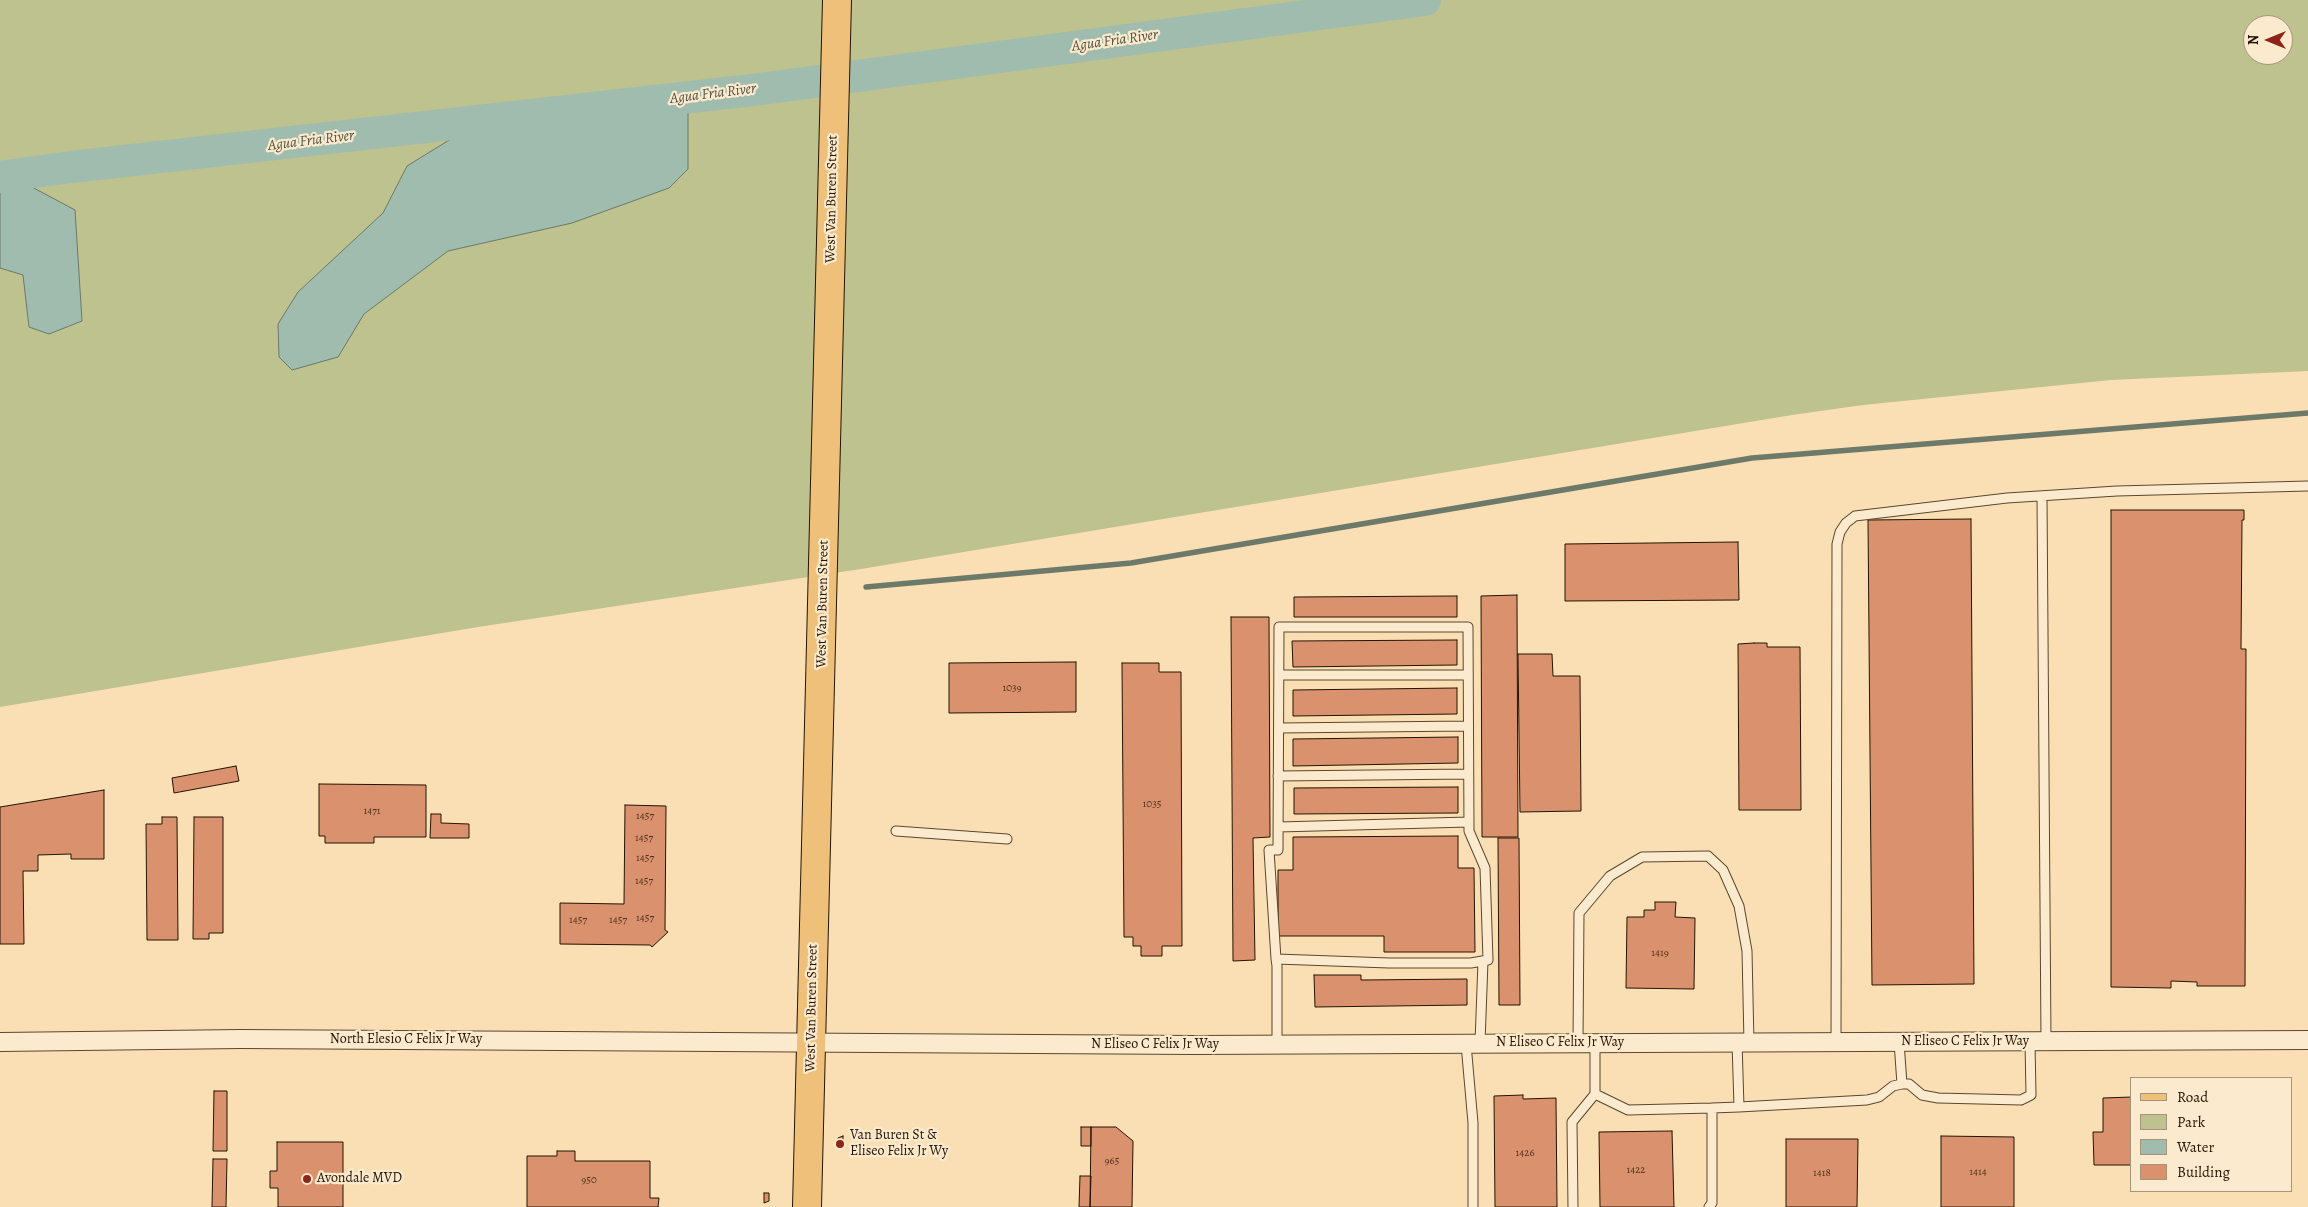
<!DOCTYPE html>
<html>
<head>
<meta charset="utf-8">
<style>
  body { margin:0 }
  #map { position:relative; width:2308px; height:1207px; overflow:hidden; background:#fbdfb4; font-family:Alegreya,serif }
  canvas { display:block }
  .legend { position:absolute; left:2130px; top:1077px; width:162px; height:115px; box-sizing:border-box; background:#fceace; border:1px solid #a5947c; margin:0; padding:6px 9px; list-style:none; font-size:15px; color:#231402 }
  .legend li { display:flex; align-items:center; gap:10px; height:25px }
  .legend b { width:25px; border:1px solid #a5947c }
  .north { position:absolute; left:2243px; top:15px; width:50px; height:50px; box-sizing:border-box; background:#fceace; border:1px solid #a5947c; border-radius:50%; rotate:270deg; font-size:14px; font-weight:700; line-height:20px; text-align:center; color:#231402 }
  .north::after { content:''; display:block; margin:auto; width:18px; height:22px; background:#8f2418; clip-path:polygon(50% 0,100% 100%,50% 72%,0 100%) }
</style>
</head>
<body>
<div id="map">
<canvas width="2308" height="1207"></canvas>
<ul class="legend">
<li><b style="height:6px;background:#eec07a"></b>Road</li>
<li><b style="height:14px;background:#bdc28e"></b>Park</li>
<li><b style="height:14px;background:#9fbcae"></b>Water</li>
<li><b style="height:14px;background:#da916d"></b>Building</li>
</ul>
<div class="north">N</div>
</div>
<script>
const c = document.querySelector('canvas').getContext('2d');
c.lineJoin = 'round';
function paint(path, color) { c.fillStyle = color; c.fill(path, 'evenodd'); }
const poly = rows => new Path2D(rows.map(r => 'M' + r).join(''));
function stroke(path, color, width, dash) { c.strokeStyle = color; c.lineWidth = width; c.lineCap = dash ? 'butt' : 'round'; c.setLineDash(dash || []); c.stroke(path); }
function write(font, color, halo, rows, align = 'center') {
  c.font = font + ' Alegreya,serif'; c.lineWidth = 4.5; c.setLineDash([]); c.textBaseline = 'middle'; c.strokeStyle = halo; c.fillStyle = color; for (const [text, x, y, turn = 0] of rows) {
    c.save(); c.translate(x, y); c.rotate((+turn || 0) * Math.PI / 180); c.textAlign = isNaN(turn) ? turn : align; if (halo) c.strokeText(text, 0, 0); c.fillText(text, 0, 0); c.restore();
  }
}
paint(poly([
  [0,0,2308,0,2308,371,2111,380,1863,405,1792,415,861,569,478,627,0,707],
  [2253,25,2283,25,2283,55,2253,55]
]), '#bdc28e');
const water = poly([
  [669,103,688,110,688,169,669,188,572,223,448,251,364,314,338,357,292,370,279,357,278,324,298,292,383,213,407,166,472,126,505,113,669,103],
  [0,170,75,210,82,321,49,334,29,327,23,275,0,268,0,170]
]);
paint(water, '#9fbcae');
stroke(water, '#6d7969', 1);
stroke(poly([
  [866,587,1131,563,1752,458,2308,413]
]), '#6d7969', 5.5);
stroke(poly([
  [0,177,71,167,753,90,1425,0]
]), '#9fbcae', 32);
const building = poly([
  [2111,510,2244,510,2244,520,2242,520,2241,649,2246,649,2245,986,2197,986,2197,982,2171,981,2171,988,2111,987,2111,510],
  [1971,519,1974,984,1872,985,1868,520,1971,519],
  [1738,542,1739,600,1565,601,1565,544,1738,542],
  [1517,595,1518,837,1482,837,1481,596,1517,595],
  [1457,596,1457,617,1294,617,1294,597,1457,596],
  [1231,617,1269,617,1270,837,1253,838,1255,960,1233,961,1231,617],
  [1457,640,1457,665,1293,667,1292,641,1457,640],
  [1754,643,1767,643,1767,647,1800,647,1801,810,1739,810,1738,644,1754,643],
  [1518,654,1552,654,1553,676,1580,676,1581,811,1520,812,1518,654],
  [1076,662,1076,712,949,713,949,663,1076,662],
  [1122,663,1159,663,1159,672,1181,672,1182,946,1162,946,1162,956,1141,956,1141,946,1133,946,1133,937,1124,937,1122,663],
  [1457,688,1457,714,1293,716,1293,690,1457,688],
  [1458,737,1458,763,1293,766,1293,739,1458,737],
  [236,766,239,781,174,793,172,778,236,766],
  [319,784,426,785,426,837,374,837,374,843,325,843,325,836,319,836,319,784],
  [1458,787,1458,813,1294,814,1294,788,1458,787],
  [104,790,104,859,71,859,71,854,38,855,38,871,23,871,24,944,0,944,0,807,104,790],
  [625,805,666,806,665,930,668,932,652,947,650,945,560,944,560,903,624,904,625,805],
  [431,814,441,814,441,823,469,824,469,838,430,838,431,814],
  [162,817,177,817,178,940,147,940,146,824,162,824,162,817],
  [194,817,223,817,223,933,209,933,209,939,193,939,194,817],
  [1458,836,1458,868,1474,868,1475,952,1384,952,1384,936,1278,936,1278,870,1293,870,1293,837,1458,836],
  [1498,838,1519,838,1520,1005,1499,1005,1498,838],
  [1655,902,1676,902,1675,917,1695,918,1694,989,1626,988,1627,917,1644,917,1644,910,1655,910,1655,902],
  [1314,975,1361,975,1361,980,1467,979,1467,1005,1315,1007,1314,975],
  [214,1091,227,1091,227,1151,213,1151,214,1091],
  [1523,1095,1523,1099,1556,1098,1557,1207,1495,1207,1494,1096,1523,1095],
  [2132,1097,2132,1165,2094,1165,2093,1132,2103,1132,2103,1098,2132,1097],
  [1081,1127,1091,1127,1091,1146,1081,1146,1081,1127],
  [1091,1127,1116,1127,1133,1141,1132,1207,1090,1207,1091,1127],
  [1672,1131,1674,1207,1600,1207,1599,1132,1672,1131],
  [843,1136,843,1147,838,1146,838,1138,843,1136],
  [1941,1136,2014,1137,2014,1207,1941,1207,1941,1136],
  [1786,1139,1858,1139,1857,1207,1786,1207,1786,1139],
  [277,1142,343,1142,343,1207,278,1207,278,1188,270,1188,270,1171,277,1171,277,1142],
  [557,1151,575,1151,575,1161,650,1161,650,1198,659,1198,658,1207,527,1207,527,1156,557,1156,557,1151],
  [213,1159,227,1159,226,1207,212,1207,213,1159],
  [1080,1176,1091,1176,1090,1207,1079,1207,1080,1176],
  [764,1193,769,1193,769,1201,764,1203,764,1193]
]);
paint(building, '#da916d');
stroke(building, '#231402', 1);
const lane = poly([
  [2042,496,2046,1041],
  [1279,675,1468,675],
  [1279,728,1468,726],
  [1278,776,1468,774],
  [1278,827,1469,822],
  [896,831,1007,839],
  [1276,959,1389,963,1471,963,1488,960,1485,868,1469,831,1468,627,1279,627,1278,850,1269,850,1276,959,1277,966,1277,1045],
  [1899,1042,1902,1084],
  [1480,1043,1483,961],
  [1578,1043,1579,913,1610,876,1642,857,1708,856,1723,870,1739,906,1747,951,1749,1043],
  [1836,1043,1837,544,1840,532,1846,523,1855,516,2007,498,2117,491,2308,486],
  [1466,1044,1473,1123,1473,1207],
  [1595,1094,1628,1110,1712,1108,1712,1203,1709,1207],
  [1739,1107,1867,1100,1879,1097,1893,1086,1902,1084,1909,1084,1922,1095,1938,1098,2021,1100,2031,1095,2030,1042],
  [1712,1108,1739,1107,1737,1042],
  [1573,1207,1572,1122,1595,1094,1595,1043]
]);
const street = poly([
  [0,1042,241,1039,1194,1045,2308,1040]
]);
const primary = poly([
  [807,1207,837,0]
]);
stroke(lane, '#59472e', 11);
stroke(street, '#59472e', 20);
stroke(primary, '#231402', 30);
stroke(lane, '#fceace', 9);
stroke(street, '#fceace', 18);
stroke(primary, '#eec07a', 28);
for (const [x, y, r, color] of [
  [840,1144,5,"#8f2418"],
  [307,1179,5,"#8f2418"]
]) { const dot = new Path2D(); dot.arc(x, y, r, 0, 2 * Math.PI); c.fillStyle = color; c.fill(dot); stroke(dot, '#fceace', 2); }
write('11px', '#51331d', null, [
  ["1039",1012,688],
  ["1035",1152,804],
  ["1471",372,811],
  ["1457",645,816],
  ["1457",644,838],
  ["1457",645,858],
  ["1457",644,881],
  ["1457",645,918],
  ["1457",578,920],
  ["1457",618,920],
  ["1419",1660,953],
  ["1426",1525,1153],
  ["965",1112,1161],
  ["1422",1636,1170],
  ["1414",1978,1172],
  ["1418",1822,1173],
  ["950",589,1180]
]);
write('14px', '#231402', '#fceace', [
  ["West Van Buren Street",832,199,-89],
  ["West Van Buren Street",823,604,-89],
  ["West Van Buren Street",812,1008,-89],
  ["North Elesio C Felix Jr Way",406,1040],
  ["N Eliseo C Felix Jr Way",1965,1042],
  ["N Eliseo C Felix Jr Way",1560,1043],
  ["N Eliseo C Felix Jr Way",1155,1045]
]);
write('14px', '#231402', '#fceace', [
  ["Van Buren St &",850,1136],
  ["Eliseo Felix Jr Wy",850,1152],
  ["Avondale MVD",317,1179]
], 'left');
write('italic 15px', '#4e4f3e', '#fceace', [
  ["Agua Fria River",1115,41,-8],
  ["Agua Fria River",713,94,-7],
  ["Agua Fria River",311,141,-7]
]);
</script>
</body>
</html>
